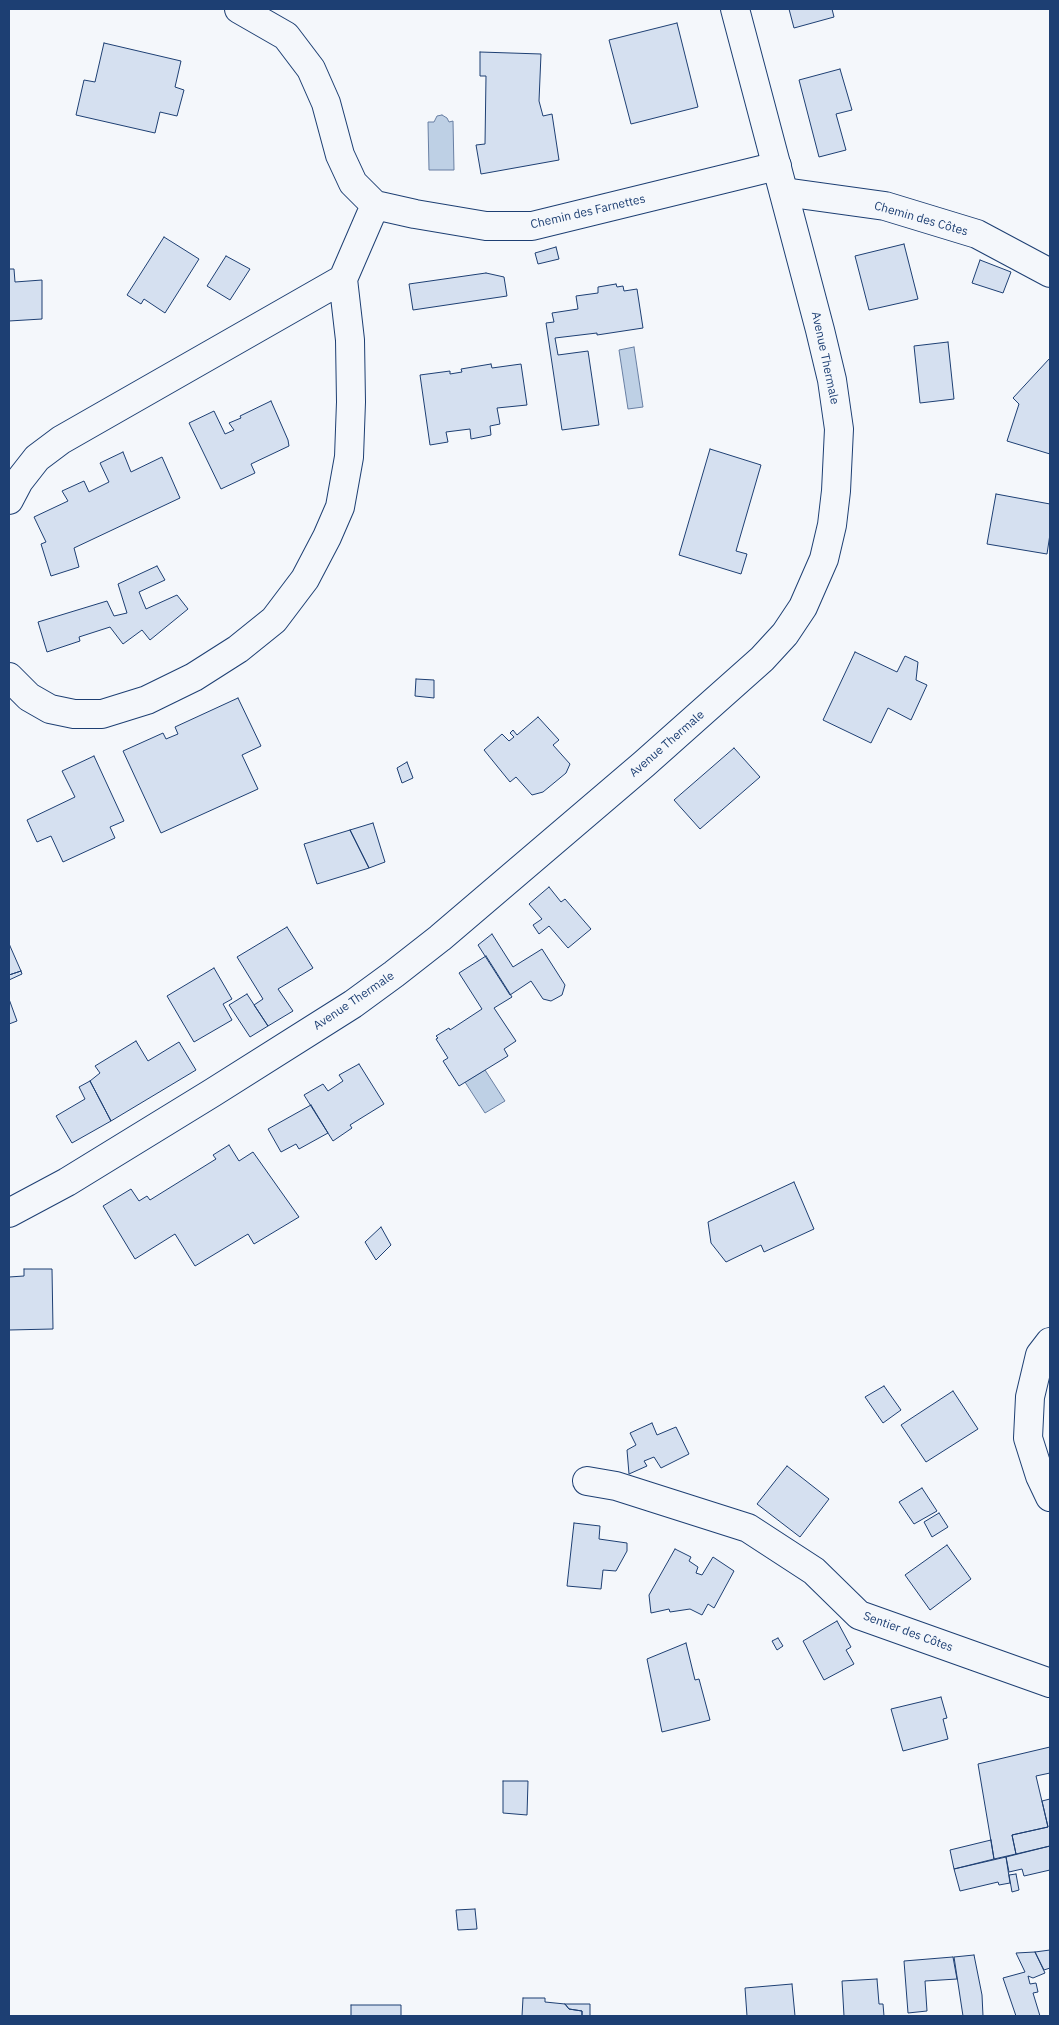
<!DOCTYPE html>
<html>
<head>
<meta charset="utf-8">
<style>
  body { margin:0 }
  #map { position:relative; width:1059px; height:2025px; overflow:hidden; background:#f4f7fb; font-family:"IBM Plex Sans",sans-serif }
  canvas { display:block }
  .frame { position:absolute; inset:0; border:10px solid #1d3f73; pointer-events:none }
</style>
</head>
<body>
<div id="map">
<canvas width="1059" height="2025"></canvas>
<div class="frame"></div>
</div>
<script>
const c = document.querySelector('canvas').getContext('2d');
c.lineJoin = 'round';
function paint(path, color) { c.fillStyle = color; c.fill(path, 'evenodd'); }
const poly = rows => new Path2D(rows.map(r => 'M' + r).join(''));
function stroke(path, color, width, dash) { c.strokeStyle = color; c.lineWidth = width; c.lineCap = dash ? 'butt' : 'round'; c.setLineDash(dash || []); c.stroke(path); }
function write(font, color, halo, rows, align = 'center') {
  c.font = font + ' "IBM Plex Sans",sans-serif'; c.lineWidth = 4; c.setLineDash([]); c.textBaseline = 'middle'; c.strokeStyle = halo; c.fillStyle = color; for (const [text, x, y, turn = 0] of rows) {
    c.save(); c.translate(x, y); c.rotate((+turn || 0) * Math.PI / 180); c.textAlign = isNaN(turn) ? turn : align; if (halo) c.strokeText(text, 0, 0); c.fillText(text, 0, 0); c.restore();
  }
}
const water = poly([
  [442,115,447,118,449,122,453,121,454,170,429,170,428,122,434,122,437,116,442,115],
  [634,347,643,407,628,409,619,350,634,347],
  [485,1070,505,1101,485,1113,465,1082,485,1070]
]);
paint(water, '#bed0e5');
stroke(water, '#687fa3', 1);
const building = poly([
  [789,9,832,9,834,17,794,28,789,9],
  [677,23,698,107,631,124,609,40,677,23],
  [104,43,181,61,175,87,184,90,177,116,160,112,155,133,76,115,84,80,95,82,104,43],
  [480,52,541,54,539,101,543,116,552,114,559,160,481,174,476,145,485,144,486,76,480,76,480,52],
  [840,69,852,110,836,114,846,150,819,157,799,80,840,69],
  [164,237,199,259,165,313,144,299,141,304,127,295,164,237],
  [904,244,918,299,869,310,855,256,904,244],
  [556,247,559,259,538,264,535,253,556,247],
  [226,256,250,269,230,300,207,286,226,256],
  [980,260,1011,272,1003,293,972,283,980,260],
  [9,269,14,269,15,282,42,280,42,319,9,321,9,269],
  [486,273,504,277,507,296,413,310,409,284,486,273],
  [616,284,617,287,623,286,624,291,637,289,643,328,597,335,597,333,555,338,558,355,588,351,599,425,562,430,546,323,554,322,552,313,578,309,576,296,598,293,598,287,616,284],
  [948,342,954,399,920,403,914,346,948,342],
  [1050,358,1050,454,1007,441,1019,404,1013,398,1050,358],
  [491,364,492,368,521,364,527,405,497,408,500,424,490,426,491,435,471,439,470,429,446,432,448,442,430,445,420,375,450,371,450,374,462,372,461,369,491,364],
  [271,401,288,440,289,446,251,464,255,473,221,489,189,423,214,411,225,434,234,430,229,423,241,418,240,416,271,401],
  [710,449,761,465,736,551,747,554,741,574,679,555,710,449],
  [123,452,131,472,162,457,180,498,74,548,79,567,51,576,41,544,46,542,34,517,68,501,62,491,84,481,89,492,109,482,100,463,123,452],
  [996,494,1050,504,1050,534,1047,554,987,544,996,494],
  [157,566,165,580,139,592,146,609,177,595,188,609,150,640,142,630,123,644,110,627,79,637,80,641,47,652,38,622,107,601,114,616,127,613,118,584,157,566],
  [855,652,897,672,905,656,918,662,916,680,927,685,911,720,888,708,871,743,823,720,855,652],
  [416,679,434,680,434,698,415,696,416,679],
  [238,698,261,746,242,755,258,789,161,833,123,751,163,733,166,739,178,734,175,727,238,698],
  [538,717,559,740,553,745,570,764,566,773,543,792,532,795,516,777,510,782,484,750,502,734,509,741,514,737,510,733,513,730,517,735,538,717],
  [734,748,760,777,700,829,674,800,734,748],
  [94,756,124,821,110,827,115,838,63,862,51,836,37,842,27,820,75,797,62,771,94,756],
  [407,762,413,778,402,783,397,768,407,762],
  [373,823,385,862,369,868,350,830,373,823],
  [350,830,369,868,317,884,304,844,350,830],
  [549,887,561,902,565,899,591,929,568,948,549,926,539,934,533,925,542,919,529,904,549,887],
  [287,927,313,968,278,989,293,1011,268,1026,254,1005,263,999,237,957,287,927],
  [492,934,513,967,542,949,565,985,562,995,551,1001,543,999,531,981,510,995,478,945,492,934],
  [10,946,21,971,9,975,9,947,10,946],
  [486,956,512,997,494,1008,516,1041,504,1049,508,1056,459,1086,443,1061,448,1058,436,1039,438,1038,436,1036,449,1028,450,1030,482,1009,459,973,486,956],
  [214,968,232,999,223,1004,232,1020,194,1042,167,996,214,968],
  [21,971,22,974,9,980,9,975,21,971],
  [247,994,268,1026,250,1037,229,1005,247,994],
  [9,999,17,1021,9,1024,9,999],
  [136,1041,148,1061,179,1042,196,1070,111,1121,90,1081,100,1073,95,1066,136,1041],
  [359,1064,384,1104,350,1125,352,1128,333,1141,304,1095,323,1084,328,1091,343,1081,339,1075,359,1064],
  [90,1081,111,1121,72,1143,56,1116,85,1099,79,1087,90,1081],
  [311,1105,328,1133,299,1149,296,1144,281,1152,268,1129,311,1105],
  [229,1145,239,1161,253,1152,299,1217,254,1244,248,1234,195,1266,175,1234,135,1259,103,1206,131,1189,139,1201,147,1196,150,1200,216,1159,213,1155,229,1145],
  [794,1182,814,1229,764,1252,761,1245,726,1262,711,1243,708,1222,794,1182],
  [381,1227,391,1245,376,1260,365,1242,381,1227],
  [24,1269,52,1269,53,1329,9,1330,9,1277,24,1276,24,1269],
  [884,1386,901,1410,883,1423,865,1397,884,1386],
  [953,1391,978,1429,926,1462,901,1425,953,1391],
  [652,1423,657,1435,676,1427,689,1454,661,1468,654,1457,644,1461,647,1466,629,1474,627,1450,636,1445,630,1433,652,1423],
  [787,1466,829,1499,800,1537,757,1504,787,1466],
  [922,1488,937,1511,914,1524,899,1502,922,1488],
  [939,1513,948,1527,932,1537,924,1522,939,1513],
  [574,1523,600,1526,599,1539,627,1543,627,1551,616,1571,603,1570,601,1589,567,1586,574,1523],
  [947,1545,971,1579,930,1610,905,1575,947,1545],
  [675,1549,691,1557,689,1561,698,1567,696,1573,702,1575,713,1557,734,1571,714,1608,708,1604,702,1615,690,1609,670,1612,669,1609,651,1613,649,1595,675,1549],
  [837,1621,851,1647,846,1650,854,1664,824,1680,803,1641,837,1621],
  [778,1638,783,1646,777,1650,772,1641,778,1638],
  [686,1643,695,1680,699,1679,710,1720,662,1732,647,1659,686,1643],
  [941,1697,947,1718,943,1719,948,1739,903,1751,891,1709,941,1697],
  [1050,1747,1050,1773,1036,1776,1048,1827,1012,1835,1016,1854,994,1859,978,1764,1050,1747],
  [503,1781,528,1781,527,1815,503,1813,503,1781],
  [1050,1799,1050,1846,1016,1854,1012,1835,1048,1827,1042,1801,1050,1799],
  [991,1840,994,1859,954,1869,950,1850,991,1840],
  [1050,1846,1050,1870,1024,1876,1022,1869,1009,1872,1006,1857,1050,1846],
  [1006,1857,1010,1883,999,1885,998,1882,960,1891,954,1869,1006,1857],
  [1016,1874,1019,1890,1012,1892,1009,1875,1016,1874],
  [475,1909,477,1929,458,1930,456,1910,475,1909],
  [1050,1950,1050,1968,1044,1970,1035,1952,1050,1950],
  [1035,1952,1045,1973,1033,1978,1028,1976,1030,1984,1036,1983,1038,1992,1033,1993,1040,2016,1016,2016,1003,1978,1025,1972,1016,1953,1035,1952],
  [974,1955,982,1995,983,2016,963,2016,954,1957,974,1955],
  [953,1957,957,1979,925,1981,927,2011,908,2013,904,1961,953,1957],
  [877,1979,879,2004,883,2004,884,2016,844,2016,842,1981,877,1979],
  [792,1984,795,2016,747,2016,745,1988,792,1984],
  [523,1998,545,1998,545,2002,565,2004,569,2009,582,2011,582,2016,522,2016,523,1998],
  [565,2004,590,2004,590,2016,582,2016,582,2011,569,2009,565,2004],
  [351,2005,401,2005,401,2016,351,2016,351,2005]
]);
paint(building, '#d5e0f0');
stroke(building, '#1d3f73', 1);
const minor = poly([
  [239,9,286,36,311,69,326,103,340,155,353,183,375,205,415,214,486,226,532,226,777,166],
  [784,192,885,206,977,234,1050,273],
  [9,500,19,481,37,458,61,440,343,279],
  [9,677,29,697,50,709,74,714,102,714,147,700,194,677,238,649,274,620,305,579,327,537,340,507,349,457,351,402,350,340,343,279,375,205],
  [1050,1342,1040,1355,1030,1397,1028,1438,1040,1476,1050,1497],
  [587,1481,616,1486,748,1528,814,1571,859,1615,1050,1683]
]);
const major = poly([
  [9,1213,67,1182,212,1093,353,1004,394,974,440,938,644,764,762,659,785,634,803,607,824,559,832,525,836,491,839,429,832,380,820,330,735,9]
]);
stroke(minor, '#1d3f73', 30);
stroke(major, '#1d3f73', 30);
stroke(minor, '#f4f7fb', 28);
stroke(major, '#f4f7fb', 28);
write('12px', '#1d3f73', '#f4f7fb', [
  ["Chemin des Farnettes",588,212,-13],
  ["Chemin des Côtes",921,219,16],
  ["Avenue Thermale",825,358,78],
  ["Avenue Thermale",667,744,-41],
  ["Avenue Thermale",354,1001,-34],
  ["Sentier des Côtes",908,1632,20]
]);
</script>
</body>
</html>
